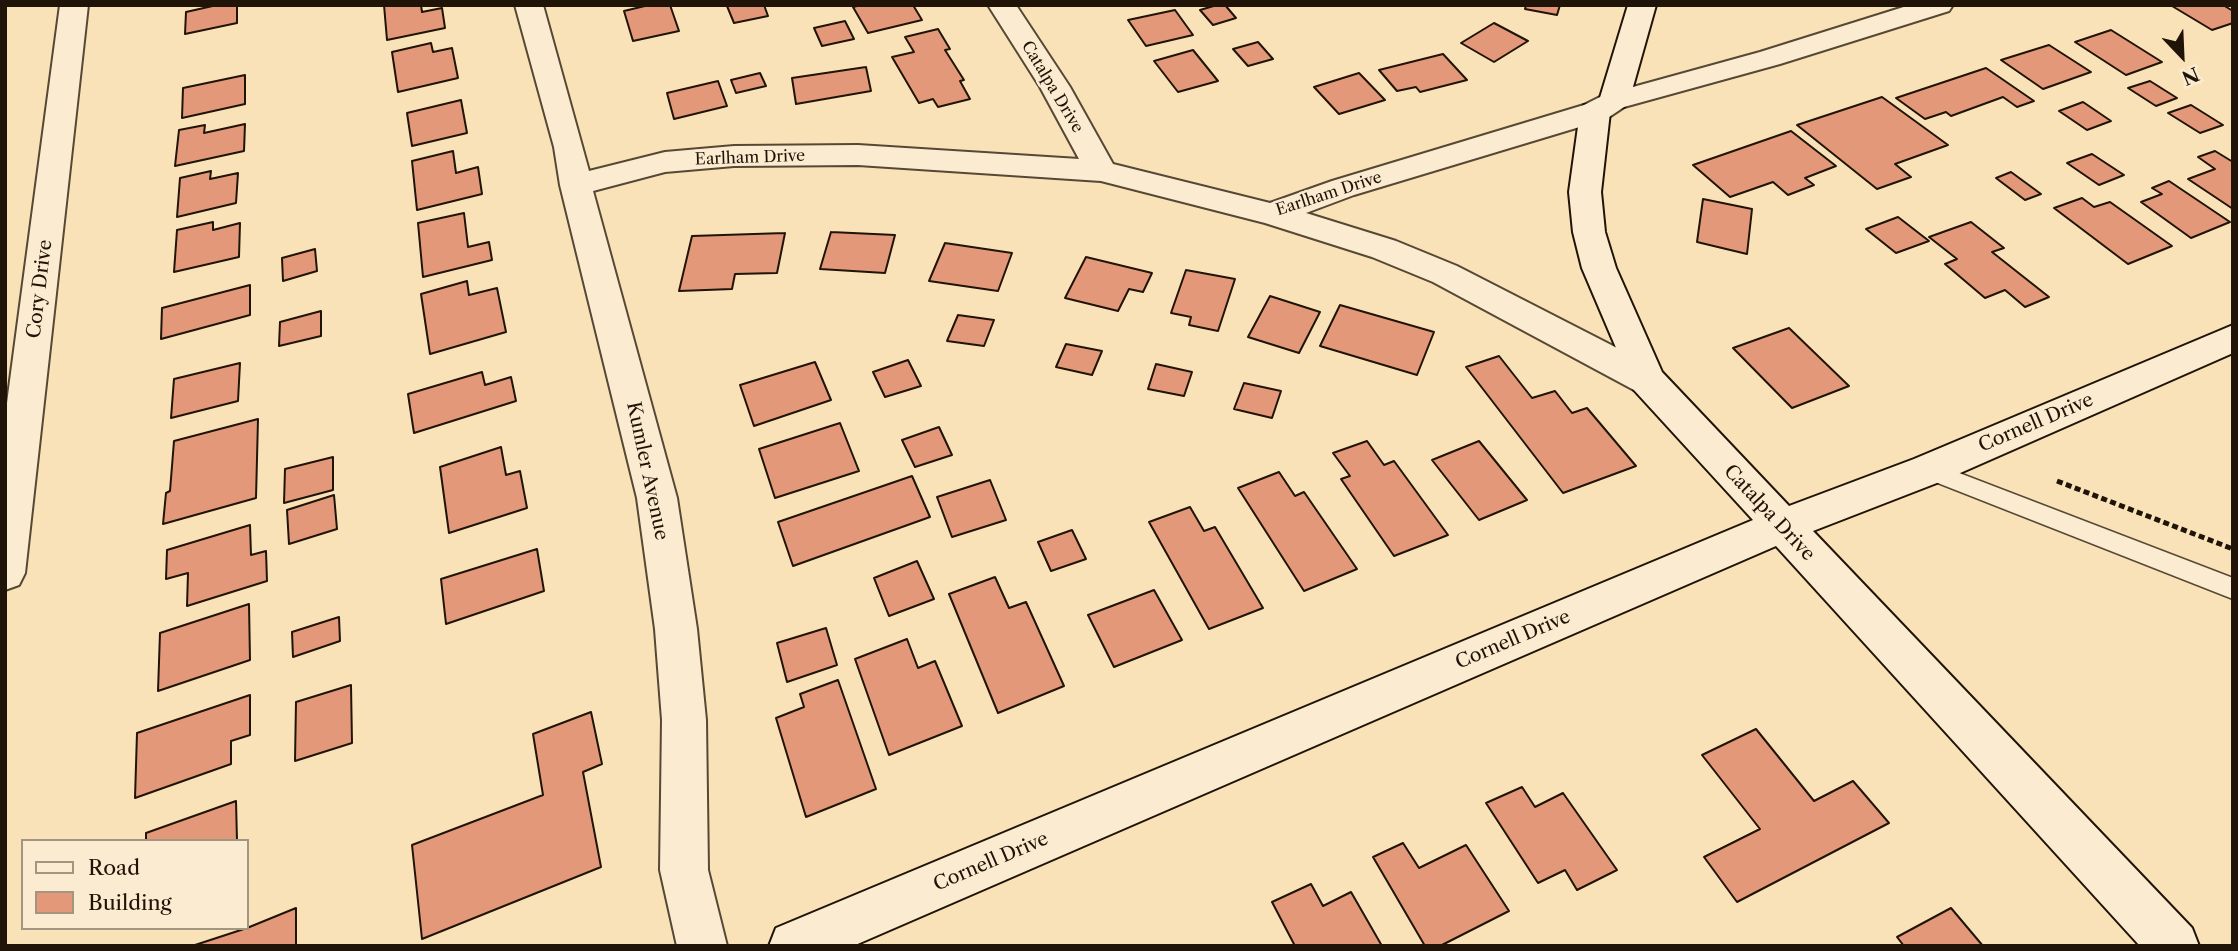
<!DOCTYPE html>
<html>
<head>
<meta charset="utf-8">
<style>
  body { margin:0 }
  #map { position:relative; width:2238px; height:951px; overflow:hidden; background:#f9e2b8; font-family:"Libre Caslon Text",serif }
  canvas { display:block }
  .frame { position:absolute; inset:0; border:7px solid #201408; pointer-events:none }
  .legend { position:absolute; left:21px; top:839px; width:228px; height:91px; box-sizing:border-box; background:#fbecd1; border:2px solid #a39681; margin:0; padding:9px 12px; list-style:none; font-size:21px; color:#201408 }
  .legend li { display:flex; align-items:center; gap:14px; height:35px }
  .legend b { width:35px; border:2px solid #a39681 }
  .north { position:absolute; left:2147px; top:21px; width:70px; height:70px; -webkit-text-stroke:5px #fbecd1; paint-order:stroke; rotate:157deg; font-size:19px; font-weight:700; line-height:28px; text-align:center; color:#201408 }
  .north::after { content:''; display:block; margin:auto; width:24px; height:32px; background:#201408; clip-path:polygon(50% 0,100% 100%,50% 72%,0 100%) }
</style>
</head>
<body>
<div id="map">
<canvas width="2238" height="951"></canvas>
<div class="frame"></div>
<ul class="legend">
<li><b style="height:9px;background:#fbecd1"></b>Road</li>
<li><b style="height:19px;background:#e39979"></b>Building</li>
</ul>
<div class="north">N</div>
</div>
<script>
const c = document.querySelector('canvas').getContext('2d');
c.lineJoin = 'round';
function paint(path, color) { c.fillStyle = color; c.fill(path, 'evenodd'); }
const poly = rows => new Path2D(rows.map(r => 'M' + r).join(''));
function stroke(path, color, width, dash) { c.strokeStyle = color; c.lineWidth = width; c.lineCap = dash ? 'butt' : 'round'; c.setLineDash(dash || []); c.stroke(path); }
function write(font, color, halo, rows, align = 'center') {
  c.font = font + ' "Libre Caslon Text",serif'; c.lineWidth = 5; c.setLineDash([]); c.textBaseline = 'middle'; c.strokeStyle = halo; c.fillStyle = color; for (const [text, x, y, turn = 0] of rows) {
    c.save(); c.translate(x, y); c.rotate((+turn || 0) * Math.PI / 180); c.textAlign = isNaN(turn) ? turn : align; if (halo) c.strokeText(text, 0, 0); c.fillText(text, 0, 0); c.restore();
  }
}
const building = poly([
  [217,5,237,5,237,23,185,34,186,12,217,5],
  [384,5,421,5,422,12,442,8,445,28,387,40,384,5],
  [649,5,670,5,679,31,633,41,624,11,649,5],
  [764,5,768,16,734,23,727,6,764,5],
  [861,5,913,5,922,20,868,33,853,7,861,5],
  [1217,5,1225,5,1236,18,1213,25,1200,10,1217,5],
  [1526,5,1560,5,1557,15,1525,9,1526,5],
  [2223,5,2233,11,2233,23,2212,30,2172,6,2223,5],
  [1175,10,1193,35,1146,46,1128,20,1175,10],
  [845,21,854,39,822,46,814,28,845,21],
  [1494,23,1528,41,1494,62,1461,43,1494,23],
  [938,29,950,49,945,50,964,80,960,81,970,99,938,107,933,99,919,103,892,57,914,52,905,37,938,29],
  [2111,30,2162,62,2126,75,2075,42,2111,30],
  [1258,42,1273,59,1248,66,1233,49,1258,42],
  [431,43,433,52,452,48,458,78,398,92,392,52,431,43],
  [2049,45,2091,72,2043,89,2001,60,2049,45],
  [1193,50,1218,81,1178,92,1154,61,1193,50],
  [1443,54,1467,80,1420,92,1416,87,1397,91,1379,70,1443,54],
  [866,67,871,91,796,104,792,78,866,67],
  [1986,68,2034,101,2017,107,2003,97,1951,116,1946,112,1925,119,1896,98,1986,68],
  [760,73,766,86,736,93,731,80,760,73],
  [1359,73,1385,100,1339,114,1314,87,1359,73],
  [245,75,245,104,182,118,183,88,245,75],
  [718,81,727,106,674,119,667,93,718,81],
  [2150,81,2177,98,2156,106,2128,88,2150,81],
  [1882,97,1948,145,1895,164,1911,177,1877,189,1797,125,1882,97],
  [461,100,467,133,412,146,407,113,461,100],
  [2083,102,2111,121,2087,130,2059,111,2083,102],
  [2191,105,2223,125,2200,133,2168,113,2191,105],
  [245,124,244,151,175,166,179,130,205,125,204,133,245,124],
  [1791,131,1836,166,1805,178,1814,185,1788,195,1773,182,1730,197,1693,165,1791,131],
  [453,151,456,173,478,167,482,194,417,210,412,161,453,151],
  [2215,151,2233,162,2233,209,2188,179,2215,169,2198,157,2215,151],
  [2092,154,2124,175,2099,185,2067,163,2092,154],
  [211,171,210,179,238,173,236,203,177,217,180,178,211,171],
  [2011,172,2041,194,2025,200,1996,178,2011,172],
  [2169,181,2230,222,2191,238,2141,202,2162,194,2152,188,2169,181],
  [2082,198,2094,207,2110,202,2172,246,2128,264,2054,208,2082,198],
  [1703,199,1752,209,1747,254,1697,242,1703,199],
  [464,213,468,247,489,242,492,260,423,277,418,223,464,213],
  [1898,217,1929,241,1896,253,1866,229,1898,217],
  [213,222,213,230,240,223,239,257,174,272,177,230,213,222],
  [1971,222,2004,248,1992,252,2049,297,2025,307,2005,290,1985,298,1945,264,1957,259,1929,237,1971,222],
  [831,232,895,235,885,273,820,269,831,232],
  [785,233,777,273,735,274,732,289,679,291,692,236,785,233],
  [945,243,1012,253,998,291,929,281,945,243],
  [315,249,317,271,283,281,282,258,315,249],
  [1086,257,1152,273,1143,292,1129,289,1118,311,1065,298,1086,257],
  [1186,270,1235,279,1218,331,1189,325,1191,317,1171,313,1186,270],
  [467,281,469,295,497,288,506,332,430,354,421,294,467,281],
  [250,285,250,315,161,339,162,308,250,285],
  [1270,296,1320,312,1299,353,1248,337,1270,296],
  [1340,305,1434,332,1417,375,1320,346,1340,305],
  [321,311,321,336,279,346,280,322,321,311],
  [958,315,994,320,984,346,947,341,958,315],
  [1789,328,1849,386,1792,408,1733,348,1789,328],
  [1066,344,1102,351,1092,375,1056,367,1066,344],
  [1499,356,1532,398,1555,391,1572,413,1587,408,1636,466,1563,493,1466,367,1499,356],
  [908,360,921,386,885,397,873,372,908,360],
  [815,362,831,400,754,426,740,385,815,362],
  [240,363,238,401,171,418,174,379,240,363],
  [1156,364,1192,372,1184,396,1148,389,1156,364],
  [482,372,485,385,511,377,516,401,414,433,408,394,482,372],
  [1244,383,1281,391,1272,418,1234,409,1244,383],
  [258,419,256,498,163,524,166,493,170,491,174,441,258,419],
  [840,423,859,471,775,498,759,449,840,423],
  [939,427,952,455,915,467,902,440,939,427],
  [1367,441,1384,465,1394,461,1448,535,1394,556,1341,479,1350,476,1333,453,1367,441],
  [1479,441,1527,500,1479,520,1432,460,1479,441],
  [501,447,506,475,520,471,527,508,449,533,440,467,501,447],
  [333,457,333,490,284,503,285,469,333,457],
  [1279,472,1295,496,1304,492,1357,569,1304,591,1238,488,1279,472],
  [912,476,930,517,793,566,778,522,912,476],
  [990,480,1006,520,952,537,937,497,990,480],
  [334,495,337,529,289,544,287,510,334,495],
  [1190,507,1204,531,1215,527,1263,608,1209,629,1149,522,1190,507],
  [250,525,251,555,266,551,267,581,187,606,188,573,166,579,167,550,250,525],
  [1072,530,1086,559,1051,571,1038,542,1072,530],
  [537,549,544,591,446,624,441,579,537,549],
  [917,561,934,599,889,616,874,578,917,561],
  [995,577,1009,608,1026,602,1064,686,998,713,949,594,995,577],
  [1154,590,1182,640,1114,667,1088,615,1154,590],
  [249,604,250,660,158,691,160,633,249,604],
  [339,617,340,641,293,657,292,632,339,617],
  [826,628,837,665,787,682,777,643,826,628],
  [907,639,918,668,935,661,962,726,889,755,855,659,907,639],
  [838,680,876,789,806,817,776,718,804,707,800,694,838,680],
  [351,685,352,743,295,761,296,702,351,685],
  [250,695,250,735,231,741,231,764,135,798,137,733,250,695],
  [591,712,602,764,583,772,601,867,422,939,412,845,543,795,533,734,591,712],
  [1756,729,1814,801,1853,781,1889,823,1737,902,1704,857,1760,829,1702,755,1756,729],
  [1522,787,1535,807,1563,793,1617,870,1577,890,1565,870,1538,883,1486,803,1522,787],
  [236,801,237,841,146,841,146,833,236,801],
  [1403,843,1419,868,1466,845,1509,911,1440,946,1425,946,1373,857,1403,843],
  [1311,884,1323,906,1351,892,1382,946,1295,946,1272,902,1311,884],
  [296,908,296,946,192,946,247,928,296,908],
  [1951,908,1983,946,1904,946,1897,937,1951,908]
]);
paint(building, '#e39979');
stroke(building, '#201408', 2);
const lane = poly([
  [1928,461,2233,578,2233,599,1920,476,1917,470,1920,464,1928,461]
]);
const street = poly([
  [60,5,88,5,25,573,19,585,5,590,5,418,60,5],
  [515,5,543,5,589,171,665,152,734,146,858,145,1079,159,1040,87,988,5,1016,5,1070,87,1113,164,1270,203,1332,181,1584,105,1604,95,1760,52,1910,5,1953,5,1949,11,1780,64,1624,107,1606,119,1354,195,1306,213,1396,241,1457,266,1660,370,1665,380,1660,390,1647,394,1634,390,1433,282,1372,257,1265,223,1101,181,858,165,734,166,665,172,593,191,677,498,697,629,706,720,708,870,727,946,677,946,660,870,662,720,655,629,637,498,560,185,554,147,515,5]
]);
const secondary = poly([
  [1628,5,1656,5,1629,101,1624,107,1608,109,1610,112,1601,192,1605,232,1616,268,1662,372,1789,506,1914,459,2233,325,2233,353,1942,481,1813,531,2192,928,2199,946,2140,946,1776,546,853,946,769,946,776,928,1753,520,1634,390,1582,268,1573,232,1569,192,1580,112,1584,105,1601,104,1599,101,1628,5]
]);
stroke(lane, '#564834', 3);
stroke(street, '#564834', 4);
stroke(secondary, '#201408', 4);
stroke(poly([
  [2057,481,2233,549]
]), '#201408', 5, [6, 3.5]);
paint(lane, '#fbecd1');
paint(street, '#fbecd1');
paint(secondary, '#fbecd1');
write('16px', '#201408', '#fbecd1', [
  ["Catalpa Drive",1052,87,59],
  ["Earlham Drive",750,158,-2],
  ["Earlham Drive",1329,194,-18]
]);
write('19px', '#201408', '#fbecd1', [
  ["Cory Drive",40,289,-83],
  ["Cornell Drive",2036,423,-23],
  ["Kumler Avenue",647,471,78],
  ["Catalpa Drive",1769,513,47],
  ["Cornell Drive",1513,640,-23],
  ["Cornell Drive",991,862,-23]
]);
</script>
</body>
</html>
